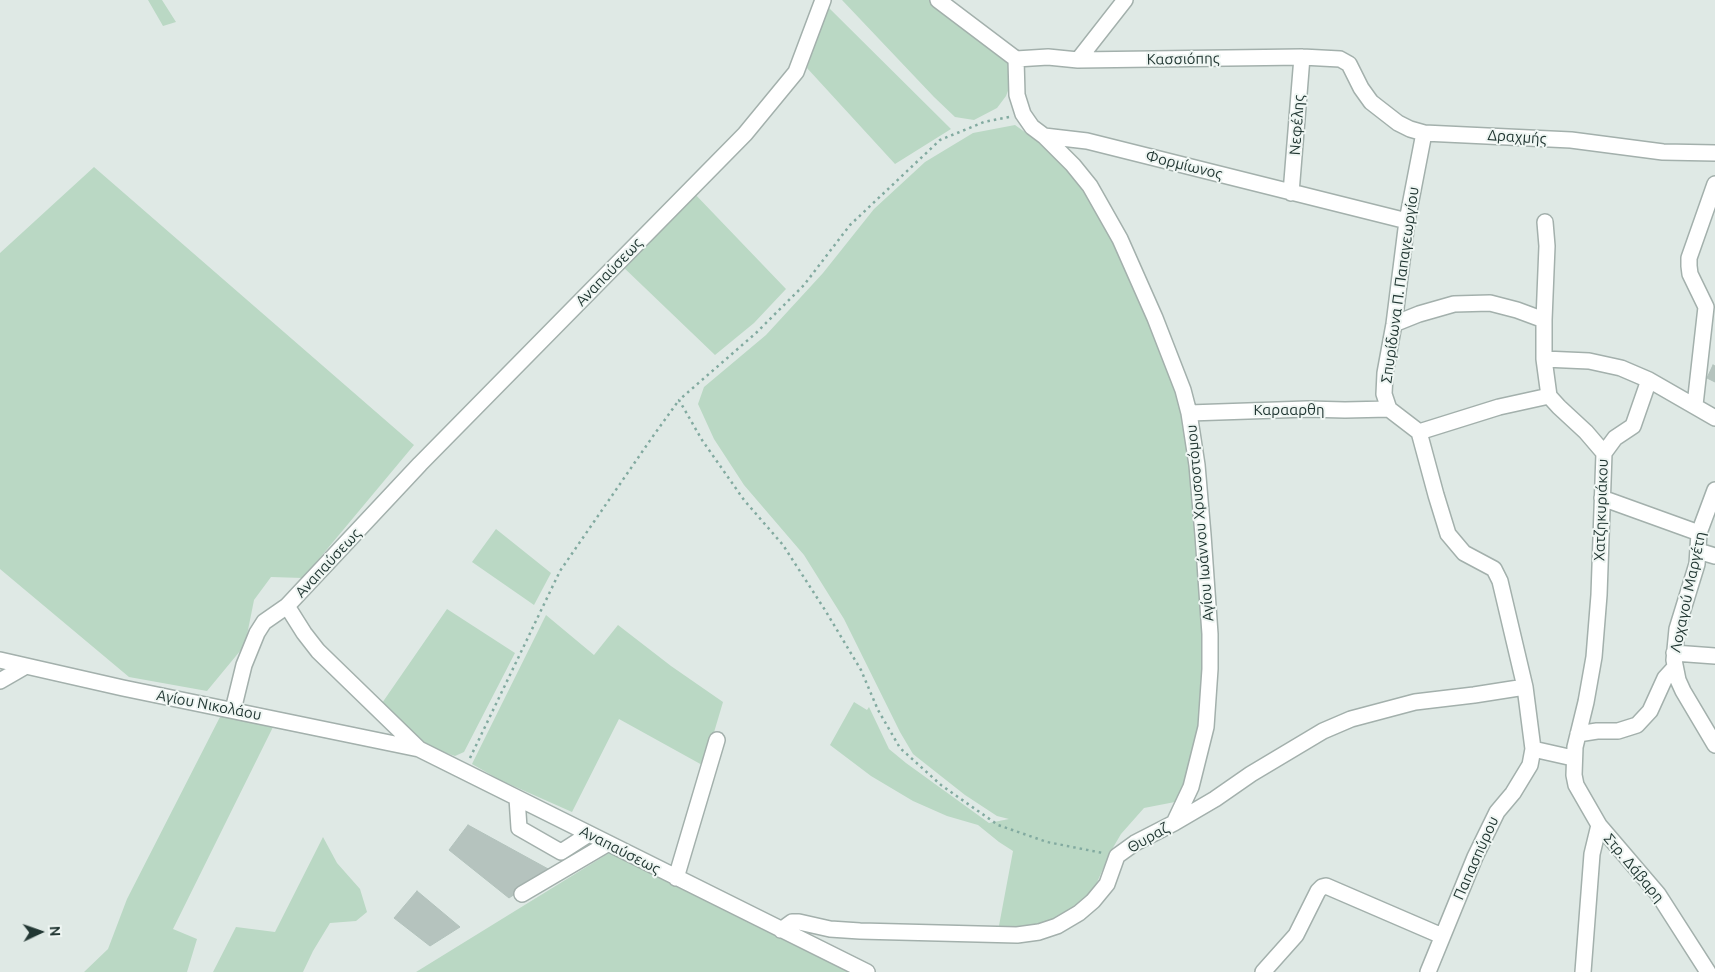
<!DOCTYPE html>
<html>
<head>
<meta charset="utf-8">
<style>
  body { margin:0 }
  #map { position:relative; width:1715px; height:972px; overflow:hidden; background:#dfe9e5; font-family:Ubuntu,sans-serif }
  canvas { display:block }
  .north { position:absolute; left:15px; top:907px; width:50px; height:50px; -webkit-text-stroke:4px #eff6f3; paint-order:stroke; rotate:87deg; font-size:14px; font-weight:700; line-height:20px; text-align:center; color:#223733 }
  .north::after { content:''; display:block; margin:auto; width:18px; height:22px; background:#223733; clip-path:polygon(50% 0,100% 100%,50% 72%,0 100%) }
</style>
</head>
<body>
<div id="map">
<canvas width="1715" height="972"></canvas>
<div class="north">N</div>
</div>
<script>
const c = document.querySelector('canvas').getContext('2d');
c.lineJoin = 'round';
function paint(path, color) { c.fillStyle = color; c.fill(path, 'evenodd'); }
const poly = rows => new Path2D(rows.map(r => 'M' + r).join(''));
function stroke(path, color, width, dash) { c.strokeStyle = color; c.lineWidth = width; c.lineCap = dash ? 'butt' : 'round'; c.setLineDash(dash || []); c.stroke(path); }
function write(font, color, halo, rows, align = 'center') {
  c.font = font + ' Ubuntu,sans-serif'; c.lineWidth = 4; c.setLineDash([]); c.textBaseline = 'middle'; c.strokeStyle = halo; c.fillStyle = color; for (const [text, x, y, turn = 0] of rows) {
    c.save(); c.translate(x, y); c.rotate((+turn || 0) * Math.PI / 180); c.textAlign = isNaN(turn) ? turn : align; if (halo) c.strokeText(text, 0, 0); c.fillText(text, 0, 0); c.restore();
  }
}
paint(poly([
  [148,0,162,0,176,22,163,26],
  [842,0,931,0,1002,54,1010,66,1011,83,1006,96,997,108,974,120,955,117,934,97],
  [828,7,951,129,895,164,807,68],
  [1015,125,1036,140,1085,187,1127,269,1178,391,1191,460,1205,639,1201,727,1180,801,1144,808,1121,834,1111,851,1094,889,1061,918,1034,927,998,931,1013,851,999,842,978,825,947,816,913,801,871,776,830,745,854,702,867,710,869,707,889,749,906,763,989,823,1009,819,997,816,965,795,913,754,900,732,844,619,804,555,744,485,714,439,698,404,704,387,766,335,823,273,874,209,925,162,973,133],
  [94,167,414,445,303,578,271,577,254,600,245,645,207,691,129,677,0,569,0,253],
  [692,191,786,289,754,323,715,355,620,264],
  [496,529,551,573,534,605,472,562],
  [447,609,515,653,464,752,455,756,425,746,380,706],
  [546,615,594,655,618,625,671,666,723,702,704,766,619,719,572,812,500,780,472,764],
  [221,715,274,725,173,929,197,939,187,972,84,972,108,949,127,899],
  [323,837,337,863,360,889,367,912,356,921,330,923,313,951,303,972,213,972,236,927,275,932],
  [609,853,708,900,853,972,416,972]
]), '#bad8c4');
const building = poly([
  [1713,365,1715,366,1715,382,1707,378,1713,365],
  [468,825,550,870,509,898,449,850,468,825],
  [417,891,460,927,430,946,394,918,417,891]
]);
paint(building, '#b5c3be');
stroke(building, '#b2c2bc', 1);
const minor = poly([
  [823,0,796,72,745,134,420,464,287,606,304,633,318,651,419,749,867,972],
  [938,0,1016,59],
  [1016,59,1048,57,1078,60,1302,57,1340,59,1349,64,1361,88,1371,102,1398,123,1410,129,1424,133,1571,140,1663,152,1715,153],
  [1016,59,1017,95,1023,114,1032,127,1044,136,1087,141,1407,221],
  [1078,60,1125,0],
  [1424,133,1407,221,1394,324,1385,373,1384,394,1389,409,1419,432,1436,495,1448,534,1464,553,1494,569,1500,581,1525,687,1533,749,1530,765,1513,793,1497,812,1475,857,1428,972],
  [1044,136,1073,165,1090,186,1120,239,1155,318,1183,390,1189,413,1197,465,1203,535,1210,634,1210,669,1206,727,1191,787,1174,823],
  [1291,193,1302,57],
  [1545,222,1547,246,1544,320,1544,359,1549,396,1559,407,1586,432,1604,453,1599,595,1594,657,1586,702,1575,747,1574,775,1576,785,1599,825,1658,894,1708,972],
  [1394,324,1419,314,1454,304,1490,303,1517,310,1544,320],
  [1544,359,1589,361,1621,368,1649,380,1715,418],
  [1695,405,1706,307,1690,274,1689,266,1689,258,1715,184],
  [1189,413,1307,409,1345,410,1389,409],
  [1419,432,1499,407,1549,396],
  [1604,453,1615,438,1633,426,1649,380],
  [1715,490,1699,533,1697,564,1677,629,1674,660,1678,680,1683,691,1715,745],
  [1602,498,1699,533],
  [1698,551,1715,556],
  [1674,653,1715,656],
  [0,660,123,688,419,749],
  [0,681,26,666],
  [233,710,244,665,257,633,264,622,287,606],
  [1578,734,1597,731,1618,731,1637,725,1650,711,1665,678,1675,667],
  [1533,749,1573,758],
  [517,798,519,828,561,852,589,834],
  [676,878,717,740],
  [522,894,607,844],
  [781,930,792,922,799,922,830,929,860,931,1017,935,1039,932,1057,926,1079,913,1093,901,1107,884,1117,856,1135,843,1174,823,1215,799,1251,774,1323,731,1351,719,1415,702,1474,695,1525,687],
  [1263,972,1296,935,1318,891,1322,887,1326,886,1442,936],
  [1583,972,1592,854,1599,825]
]);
stroke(minor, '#a3b0ac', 18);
stroke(poly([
  [1009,117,984,122,940,140,850,225,804,285,756,333,679,400,702,440,744,500,783,545,825,610,861,670,878,710,900,748,941,785,998,825,1047,842,1103,853],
  [470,758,560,571,651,439,679,400]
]), '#82aaa0', 2.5, [2.5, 4]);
stroke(minor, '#fff', 15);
write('15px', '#223733', '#eff6f3', [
  ["Κασσιόπης",1183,59,-1],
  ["Νεφέλης",1297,125,-86],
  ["Δραχμής",1517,137,4],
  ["Φορμίωνος",1184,165,14],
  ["Αναπαύσεως",609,272,-46],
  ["Σπυρίδωνα Π. Παπαγεωργίου",1400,285,-82],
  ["Καρααρθη",1289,410],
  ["Χατζηκυριάκου",1601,510,-88],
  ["Αγίου Ιωάννου Χρυσοστόμου",1200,523,-95],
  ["Αναπαύσεως",328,563,-47],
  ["Λοχαγού Μαργέτη",1688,592,-78],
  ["Αγίου Νικολάου",209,705,11],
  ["Θυραζ",1148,838,-29],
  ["Αναπαύσεως",620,850,27],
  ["Παπασπύρου",1476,858,-66],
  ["Στρ. Δάβαρη",1634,868,50]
]);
</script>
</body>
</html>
